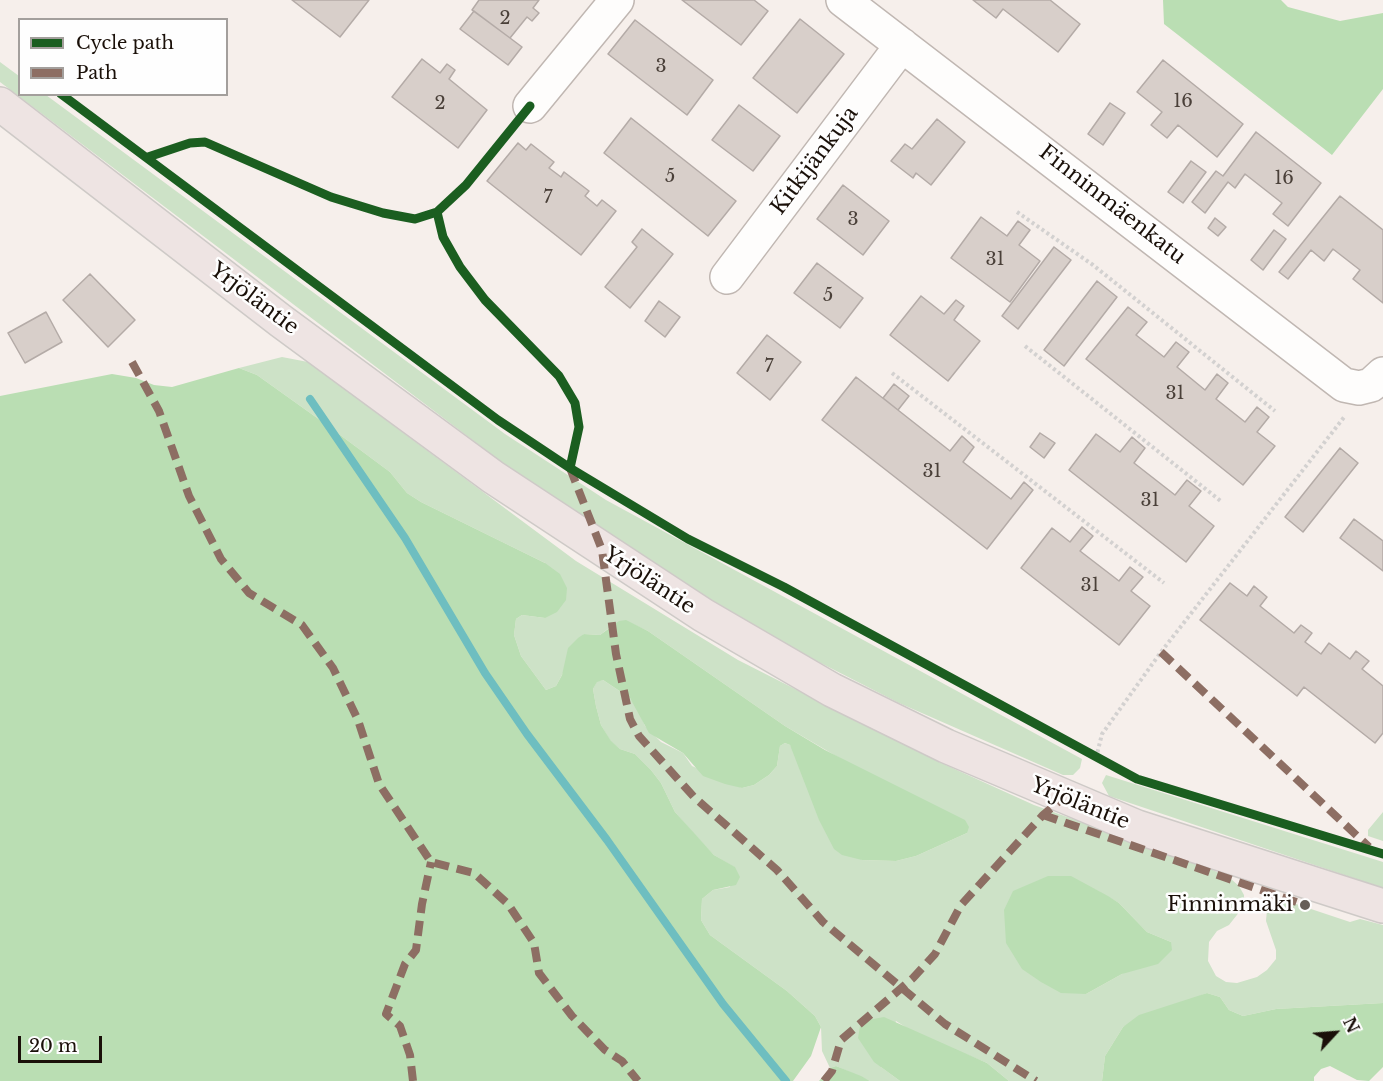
<!DOCTYPE html>
<html>
<head>
<meta charset="utf-8">
<style>
  body { margin:0 }
  #map { position:relative; width:1383px; height:1081px; overflow:hidden; background:#f6efeb; font-family:"Libre Baskerville",serif }
  canvas { display:block }
  .legend { position:absolute; left:18px; top:18px; width:210px; height:78px; box-sizing:border-box; background:#fefefe; border:2px solid #a39f9c; margin:0; padding:8px 10px; list-style:none; font-size:18px; color:#1a1009 }
  .legend li { display:flex; align-items:center; gap:12px; height:30px }
  .legend b { width:30px; border:2px solid #a39f9c }
  .north { position:absolute; left:1305px; top:1003px; width:60px; height:60px; -webkit-text-stroke:4px #fefefe; paint-order:stroke; rotate:64deg; font-size:16px; font-weight:700; line-height:24px; text-align:center; color:#1a1009 }
  .north::after { content:''; display:block; margin:auto; width:21px; height:27px; background:#1a1009; clip-path:polygon(50% 0,100% 100%,50% 72%,0 100%) }
  .scale { position:absolute; left:18px; top:1036px; width:84px; height:27px; box-sizing:border-box; border:3px solid #1a1009; border-top:0; padding-left:8px; font-size:18px; line-height:21px; white-space:nowrap; color:#1a1009; -webkit-text-stroke:4px #fefefe; paint-order:stroke }
</style>
</head>
<body>
<div id="map">
<canvas width="1383" height="1081"></canvas>
<ul class="legend">
<li><b style="height:8px;background:#1b5e20"></b>Cycle path</li>
<li><b style="height:8px;background:#8d6e63"></b>Path</li>
</ul>
<div class="north">N</div>
<div class="scale">20 m</div>
</div>
<script>
const c = document.querySelector('canvas').getContext('2d');
c.lineJoin = 'round';
function paint(path, color) { c.fillStyle = color; c.fill(path, 'evenodd'); }
const poly = rows => new Path2D(rows.map(r => 'M' + r).join(''));
function stroke(path, color, width, dash) { c.strokeStyle = color; c.lineWidth = width; c.lineCap = dash ? 'butt' : 'round'; c.setLineDash(dash || []); c.stroke(path); }
function write(font, color, halo, rows, align = 'center') {
  c.font = font + ' "Libre Baskerville",serif'; c.lineWidth = 5; c.setLineDash([]); c.textBaseline = 'middle'; c.strokeStyle = halo; c.fillStyle = color; for (const [text, x, y, turn = 0] of rows) {
    c.save(); c.translate(x, y); c.rotate((+turn || 0) * Math.PI / 180); c.textAlign = isNaN(turn) ? turn : align; if (halo) c.strokeText(text, 0, 0); c.fillText(text, 0, 0); c.restore();
  }
}
paint(poly([
  [0,62,19,76,20,94,46,95,505,434,606,500,1082,759,1080,768,1073,775,1063,775,899,703,805,655,669,577,545,495,0,82],
  [282,357,308,362,576,561,738,660,937,761,1034,805,1209,868,1231,879,1239,886,1244,895,1244,906,1229,925,1217,931,1209,942,1208,961,1216,976,1226,982,1237,983,1257,977,1267,970,1276,959,1276,950,1266,921,1267,909,1273,904,1290,902,1350,922,1360,919,1383,925,1383,1003,1276,1009,1243,1016,1229,1010,1220,997,1207,993,1123,1027,1105,1056,1102,1081,1009,1081,987,1063,915,1033,896,1021,881,1067,900,1081,870,1081,836,1066,830,1068,822,1051,821,1027,815,1016,787,991,710,935,701,920,702,899,713,890,730,887,734,867,714,855,693,833,675,812,661,783,651,770,635,754,620,749,611,742,601,725,596,706,593,689,597,681,603,680,630,698,638,708,645,726,661,742,683,753,692,766,742,788,754,785,769,775,777,766,780,746,785,743,790,745,862,860,896,861,916,856,967,833,785,726,648,631,626,621,609,628,600,635,584,634,556,686,546,690,521,656,514,635,516,619,522,615,545,618,545,563,421,502,407,493,390,472,320,420,257,375,239,368],
  [1094,889,1119,903,1147,932,1171,942,1122,974,1086,994],
  [1106,775,1383,862,1383,888,1109,796,1102,783],
  [1383,812,1383,841,1368,836,1368,830]
]), '#cde2c7');
paint(poly([
  [1163,0,1281,0,1288,7,1340,21,1383,13,1383,89,1332,155,1164,24],
  [239,368,257,375,320,420,390,472,407,493,421,502,545,563,560,574,567,588,566,600,557,612,545,618,522,615,516,619,514,635,521,656,546,690,556,686,562,675,568,648,578,638,584,634,600,635,619,621,626,620,648,631,785,726,825,750,965,820,969,827,967,833,916,856,896,861,862,860,842,855,834,849,819,820,790,745,785,743,780,746,777,766,769,775,754,785,742,788,725,784,703,776,683,753,649,733,630,698,603,680,597,682,593,689,596,706,601,725,611,741,620,749,635,754,651,770,661,783,675,812,714,855,735,867,740,877,736,885,713,890,702,899,701,920,710,935,787,991,815,1016,821,1027,811,1056,793,1081,0,1081,0,396,112,374,136,378,154,385,172,387],
  [1048,876,1071,876,1108,896,1119,903,1147,932,1171,942,1172,950,1158,964,1122,974,1086,994,1061,993,1041,982,1022,969,1006,943,1004,910,1013,891],
  [1207,993,1220,997,1229,1010,1243,1016,1276,1009,1383,1003,1383,1067,1369,1081,1357,1080,1330,1066,1321,1069,1314,1077,1314,1081,1102,1081,1105,1056,1123,1027,1139,1015],
  [884,1017,987,1063,1009,1081,900,1081,874,1062,858,1038,860,1026,868,1020],
  [836,1066,861,1076,870,1081,819,1081,830,1068]
]), '#badeb3');
stroke(poly([
  [310,399,405,538,485,673,527,734,607,840,723,1004,786,1081]
]), '#6ebec0', 8);
const building = poly([
  [292,0,369,0,340,37,292,0],
  [479,0,539,0,533,8,539,13,532,21,527,17,510,38,472,10,479,0],
  [682,0,754,0,768,11,741,45,682,0],
  [973,0,1050,0,1080,24,1058,52,1003,9,996,18,973,0],
  [474,11,522,47,508,65,460,29,474,11],
  [800,19,844,54,797,113,753,78,800,19],
  [635,20,713,80,687,115,608,54,635,20],
  [422,59,440,73,447,64,455,70,449,79,487,110,458,148,392,97,422,59],
  [1163,60,1243,124,1217,157,1178,125,1167,138,1151,125,1162,112,1137,92,1163,60],
  [1110,103,1125,113,1103,145,1088,134,1110,103],
  [739,105,780,136,753,171,712,140,739,105],
  [631,118,736,201,708,236,604,153,631,118],
  [937,119,965,142,931,185,916,173,913,178,891,161,905,144,912,149,937,119],
  [1256,132,1321,183,1288,226,1273,214,1282,203,1245,174,1235,188,1228,182,1205,213,1192,202,1216,171,1223,176,1256,132],
  [518,143,526,150,531,144,554,162,549,168,561,177,564,172,589,191,585,196,597,206,602,200,616,211,581,255,487,181,518,143],
  [1191,161,1206,172,1183,203,1168,192,1191,161],
  [843,185,889,221,863,255,817,219,843,185],
  [1340,196,1383,230,1383,303,1353,279,1360,270,1333,249,1324,261,1311,250,1288,279,1279,272,1340,196],
  [981,217,1007,236,1018,221,1030,230,1019,245,1040,261,1010,302,951,258,981,217],
  [1215,218,1226,227,1218,236,1208,228,1215,218],
  [642,229,673,254,630,308,605,287,637,247,632,242,642,229],
  [1274,230,1286,239,1263,270,1251,260,1274,230],
  [1054,247,1071,260,1018,329,1002,316,1054,247],
  [817,263,863,298,840,328,794,293,817,263],
  [90,274,135,320,108,347,63,300,90,274],
  [1097,281,1117,297,1064,366,1044,350,1097,281],
  [921,296,944,314,956,300,964,306,954,320,980,341,948,381,890,335,921,296],
  [659,301,680,317,665,337,645,321,659,301],
  [1128,307,1147,322,1136,335,1164,357,1176,342,1189,352,1177,367,1205,390,1217,374,1228,383,1216,399,1245,422,1257,407,1269,417,1257,432,1275,446,1243,485,1086,359,1128,307],
  [46,312,62,342,25,363,8,333,46,312],
  [767,335,801,362,770,400,737,373,767,335],
  [856,377,950,451,962,436,974,447,963,462,1011,499,1024,482,1033,490,987,549,822,420,856,377],
  [894,384,909,396,898,410,883,398,894,384],
  [1040,433,1055,443,1044,458,1030,447,1040,433],
  [1096,434,1120,452,1132,437,1145,448,1134,463,1175,495,1187,480,1201,491,1189,506,1214,526,1186,562,1069,470,1096,434],
  [1340,448,1358,463,1303,532,1285,517,1340,448],
  [1354,519,1383,541,1383,571,1340,538,1354,519],
  [1082,527,1093,536,1080,551,1119,581,1130,567,1143,577,1131,591,1150,606,1119,645,1021,568,1052,528,1070,542,1082,527],
  [1230,583,1247,596,1254,586,1267,597,1260,606,1294,633,1301,625,1312,633,1305,642,1321,654,1329,643,1350,659,1356,651,1369,661,1362,669,1383,686,1383,733,1375,743,1304,687,1297,696,1200,620,1230,583]
]);
paint(building, '#d8cfca');
stroke(building, '#b4aba7', 1.5);
const minor = poly([
  [843,0,1344,385,1359,388,1371,385,1383,374],
  [530,106,617,0],
  [727,277,902,45]
]);
const major = poly([
  [0,104,281,321,493,477,703,615,832,690,946,746,1137,827,1383,906]
]);
stroke(minor, '#c0b7b2', 36);
stroke(major, '#cecac7', 36);
stroke(poly([
  [1017,212,1093,265,1275,411],
  [1025,346,1222,502],
  [892,373,1164,583],
  [1096,758,1102,734,1161,652,1345,416]
]), '#d3d1d0', 4, [3, 3]);
stroke(minor, '#fefdfc', 33);
stroke(major, '#eee4e3', 33);
stroke(poly([
  [132,362,159,411,189,496,221,559,249,593,302,625,333,668,358,720,379,784,431,862,474,873,508,904,534,943,539,973,572,1016,605,1050,622,1061,638,1081],
  [570,468,602,550,616,654,630,719,639,736,694,797,777,870,823,922,945,1024,1036,1081],
  [1161,652,1369,847],
  [1043,815,1305,905],
  [413,1081,410,1055,400,1026,386,1014,405,964,416,950,422,904,431,862],
  [824,1081,832,1071,841,1040,913,978,935,954,961,905,1043,815,1063,798]
]), '#8d6e63', 8, [15, 8]);
stroke(poly([
  [61,94,498,420,570,468,688,539,784,587,1137,779,1383,854],
  [148,157,190,143,205,142,331,197,383,213,415,219,437,212,466,185,530,106],
  [437,212,443,237,460,267,485,300,559,376,575,403,579,427,570,468]
]), '#1b5e20', 9);
for (const [x, y, r, color] of [
  [1305,905,6,"#675e58"]
]) { const dot = new Path2D(); dot.arc(x, y, r, 0, 2 * Math.PI); c.fillStyle = color; c.fill(dot); stroke(dot, '#fefefe', 2); }
write('18px', '#4a4039', null, [
  ["2",505,19],
  ["3",661,67],
  ["16",1183,102],
  ["2",440,104],
  ["5",670,177],
  ["16",1284,179],
  ["7",548,198],
  ["3",853,220],
  ["31",995,260],
  ["5",828,296],
  ["7",769,367],
  ["31",1175,394],
  ["31",932,472],
  ["31",1150,501],
  ["31",1090,586]
]);
write('21px', '#1a1009', '#fefefe', [
  ["Kitkijänkuja",815,161,-53],
  ["Finninmäenkatu",1112,205,38],
  ["Yrjöläntie",254,299,37],
  ["Yrjöläntie",649,581,33],
  ["Yrjöläntie",1080,804,22]
]);
write('21px', '#1a1009', '#fefefe', [
  ["Finninmäki",1293,905]
], 'right');
</script>
</body>
</html>
